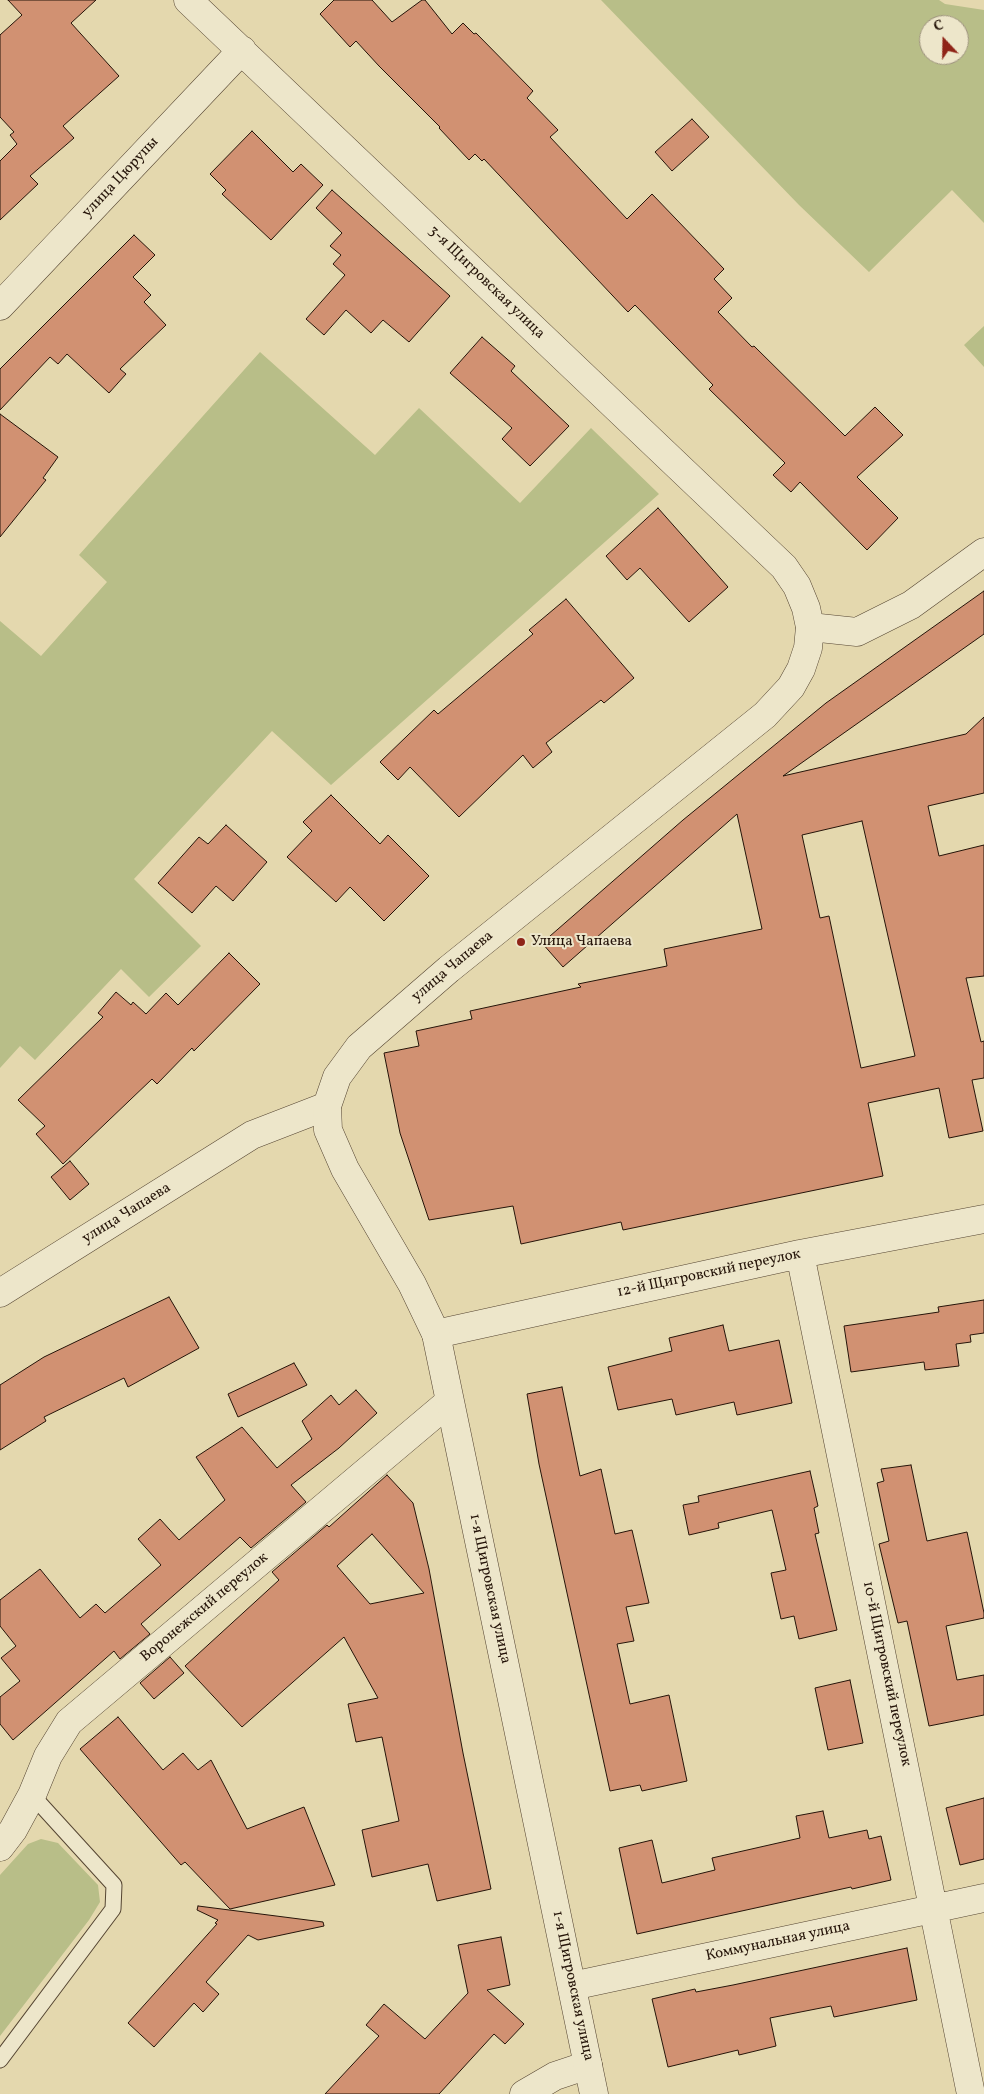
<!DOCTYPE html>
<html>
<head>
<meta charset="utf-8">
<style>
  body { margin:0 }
  #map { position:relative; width:984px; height:2094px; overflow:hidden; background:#e4d8ae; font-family:Vollkorn,serif }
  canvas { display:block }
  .north { position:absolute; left:919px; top:15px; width:50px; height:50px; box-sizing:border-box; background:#ede6ca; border:1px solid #9d927d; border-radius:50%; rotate:339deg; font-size:14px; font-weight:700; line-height:20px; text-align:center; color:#251409 }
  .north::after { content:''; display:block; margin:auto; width:18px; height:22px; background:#8f2418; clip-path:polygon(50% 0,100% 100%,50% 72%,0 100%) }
</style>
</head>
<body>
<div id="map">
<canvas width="984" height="2094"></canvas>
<div class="north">С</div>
</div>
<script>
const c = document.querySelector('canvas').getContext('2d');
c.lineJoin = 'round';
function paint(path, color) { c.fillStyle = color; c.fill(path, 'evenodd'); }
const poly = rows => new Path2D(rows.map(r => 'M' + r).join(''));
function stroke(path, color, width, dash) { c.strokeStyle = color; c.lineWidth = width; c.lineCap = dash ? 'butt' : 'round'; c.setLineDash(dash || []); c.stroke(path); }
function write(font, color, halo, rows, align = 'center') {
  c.font = font + ' Vollkorn,serif'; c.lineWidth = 4; c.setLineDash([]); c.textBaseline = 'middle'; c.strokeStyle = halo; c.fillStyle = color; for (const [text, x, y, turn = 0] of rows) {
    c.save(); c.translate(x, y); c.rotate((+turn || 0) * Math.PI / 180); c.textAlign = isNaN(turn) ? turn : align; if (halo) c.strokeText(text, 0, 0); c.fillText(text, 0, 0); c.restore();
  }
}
paint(poly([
  [601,0,939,0,945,4,984,10,984,223,952,190,869,272,799,205],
  [929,25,959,25,959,55,929,55],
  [984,326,984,367,964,345],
  [260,352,375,455,419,408,520,503,591,428,659,494,331,785,272,731,134,879,201,946,149,997,121,969,35,1060,20,1046,0,1068,0,621,41,656,107,582,79,555],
  [41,1839,58,1843,98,1885,100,1902,89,1920,0,2036,0,1875,28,1844]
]), '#b8be88');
const building = poly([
  [8,0,96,0,71,23,119,76,63,126,74,138,30,176,38,184,0,220,0,161,17,144,10,135,14,132,0,117,0,35,22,15,8,0],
  [334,0,372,0,392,22,422,0,425,0,452,34,463,23,474,34,476,33,533,91,527,98,558,130,550,137,627,219,652,194,724,269,714,279,732,298,718,312,752,347,754,346,845,436,875,407,903,435,857,477,898,518,867,550,800,482,791,492,773,475,785,463,709,389,713,385,635,305,628,312,484,159,482,161,475,154,469,160,439,128,440,127,379,66,356,41,350,47,320,14,334,0],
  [692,119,709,137,672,171,655,152,692,119],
  [252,131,293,172,301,164,323,185,271,240,222,194,226,190,210,174,252,131],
  [332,190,450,296,409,342,383,320,371,333,346,310,324,335,306,319,345,275,333,264,341,255,330,246,342,233,316,208,332,190],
  [134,235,155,255,133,277,151,295,144,302,166,325,120,369,126,374,109,393,67,354,58,364,50,357,0,410,0,369,134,235],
  [482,337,515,366,511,371,569,426,530,466,502,439,512,428,450,373,482,337],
  [0,414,58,457,43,478,46,480,0,537,0,414],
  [658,508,728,587,689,622,640,568,627,580,606,556,658,508],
  [984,591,984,634,783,776,966,734,984,717,984,793,928,806,939,856,984,845,984,976,966,978,981,1042,984,1041,984,1078,972,1080,983,1131,949,1138,939,1088,868,1103,883,1176,623,1230,621,1222,521,1244,513,1206,429,1220,400,1133,384,1053,419,1046,416,1031,472,1019,470,1011,581,987,578,984,667,966,664,949,762,929,737,814,563,967,542,943,683,820,826,703,984,591],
  [862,821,915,1056,861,1068,829,916,820,918,802,835,862,821],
  [566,599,634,678,604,703,601,700,546,743,552,752,533,768,523,755,459,817,410,767,398,780,380,762,434,710,438,714,533,634,529,630,566,599],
  [331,795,380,844,388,835,429,876,384,921,350,887,336,902,287,857,312,831,303,822,331,795],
  [226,825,267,862,233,901,216,886,192,913,158,883,199,837,208,844,226,825],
  [229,953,260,984,194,1051,192,1048,157,1084,152,1079,63,1164,36,1134,45,1126,18,1100,103,1017,98,1013,116,992,131,1005,133,1002,146,1014,166,993,178,1005,229,953],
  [70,1161,89,1184,70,1200,51,1177,70,1161],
  [169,1297,199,1348,128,1387,124,1378,44,1417,46,1421,0,1450,0,1385,44,1357,169,1297],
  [984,1300,984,1333,970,1335,971,1342,956,1344,959,1366,925,1370,924,1362,851,1372,844,1326,939,1312,938,1307,984,1300],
  [723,1325,729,1351,779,1340,792,1403,737,1415,734,1402,676,1415,672,1399,618,1410,608,1367,672,1351,669,1338,723,1325],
  [294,1363,307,1385,238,1417,228,1394,294,1363],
  [562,1387,580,1476,601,1469,615,1534,632,1530,649,1603,626,1607,634,1641,617,1644,630,1704,669,1695,687,1781,642,1791,640,1785,610,1791,539,1464,527,1394,562,1387],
  [356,1390,377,1413,339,1448,291,1485,306,1502,251,1548,240,1537,141,1624,150,1634,120,1659,114,1651,13,1740,0,1724,0,1697,20,1681,1,1658,16,1646,0,1626,0,1600,40,1569,80,1618,96,1604,105,1613,161,1565,138,1539,160,1519,179,1540,225,1500,196,1457,242,1427,277,1468,312,1439,302,1421,331,1395,339,1405,356,1390],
  [911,1465,927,1541,967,1532,984,1613,984,1618,946,1626,957,1680,984,1675,984,1715,929,1726,907,1621,898,1623,879,1544,889,1541,877,1483,884,1481,881,1469,911,1465],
  [810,1471,818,1506,814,1508,819,1533,815,1534,837,1630,799,1639,794,1616,781,1619,771,1573,786,1570,772,1510,718,1523,719,1528,689,1535,683,1505,699,1502,698,1496,810,1471],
  [387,1475,413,1503,429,1569,463,1753,491,1889,437,1901,428,1864,372,1877,362,1830,399,1821,382,1737,356,1742,348,1704,378,1698,344,1637,242,1727,185,1666,279,1580,272,1572,327,1525,329,1527,387,1475],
  [372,1534,424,1593,370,1604,337,1566,372,1534],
  [170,1657,184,1673,154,1699,140,1683,170,1657],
  [850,1680,863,1743,828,1750,815,1688,850,1680],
  [118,1717,163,1770,183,1753,198,1770,211,1760,247,1829,304,1807,335,1885,230,1909,185,1862,181,1865,80,1749,118,1717],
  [984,1798,984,1859,960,1865,946,1808,984,1798],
  [823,1811,829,1838,867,1830,869,1839,881,1836,891,1880,852,1889,851,1887,637,1934,619,1848,652,1840,662,1883,715,1870,712,1858,800,1838,796,1816,823,1811],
  [198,1906,323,1922,324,1926,258,1940,248,1935,206,1982,219,1994,203,2012,194,2003,154,2047,128,2023,217,1924,215,1923,218,1920,197,1910,198,1906],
  [501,1937,510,1985,487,1990,524,2024,505,2044,494,2034,439,2094,325,2094,379,2036,366,2025,384,2004,425,2039,468,1993,458,1945,501,1937],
  [907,1948,917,2000,834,2017,831,2006,770,2018,776,2046,739,2055,738,2050,668,2067,652,1999,695,1989,696,1992,733,1985,907,1948]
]);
paint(building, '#d19172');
stroke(building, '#251409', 1);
const service = poly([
  [0,2060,113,1909,114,1885,32,1795]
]);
const minor = poly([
  [810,627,857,632,911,605,984,552],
  [800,1254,971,2094],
  [0,1293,252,1135,327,1106],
  [436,1334,800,1254,984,1219],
  [0,1847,13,1830,32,1795,48,1756,69,1722,449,1402],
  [572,1986,984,1898],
  [524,2094,555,2076,588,2065]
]);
const tertiary = poly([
  [188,0,784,567,797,586,806,608,810,627,808,648,801,669,791,687,765,715,449,969,359,1047,337,1077,327,1106,328,1130,345,1169,412,1284,436,1334,594,2094],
  [0,306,242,50]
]);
stroke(service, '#554532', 17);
stroke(minor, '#554532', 29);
stroke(tertiary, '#554532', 29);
stroke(service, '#ede6ca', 15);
stroke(minor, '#ede6ca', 28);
stroke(tertiary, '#ede6ca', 28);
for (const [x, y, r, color] of [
  [521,942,5,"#8f2418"]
]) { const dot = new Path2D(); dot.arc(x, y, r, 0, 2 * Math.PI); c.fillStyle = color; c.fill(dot); stroke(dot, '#ede6ca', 2); }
write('15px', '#251409', '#ede6ca', [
  ["улица Цюрупы",121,178,-47],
  ["3-я Щигровская улица",486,283,44],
  ["улица Чапаева",453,967,-40],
  ["улица Чапаева",127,1214,-32],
  ["12-й Щигровский переулок",709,1274,-12],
  ["1-я Щигровская улица",489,1589,78],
  ["Воронежский переулок",205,1608,-40],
  ["10-й Щигровский переулок",886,1674,78],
  ["Коммунальная улица",778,1942,-12],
  ["1-я Щигровская улица",572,1986,78]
]);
write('15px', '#251409', '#ede6ca', [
  ["Улица Чапаева",531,942]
], 'left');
</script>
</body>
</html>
